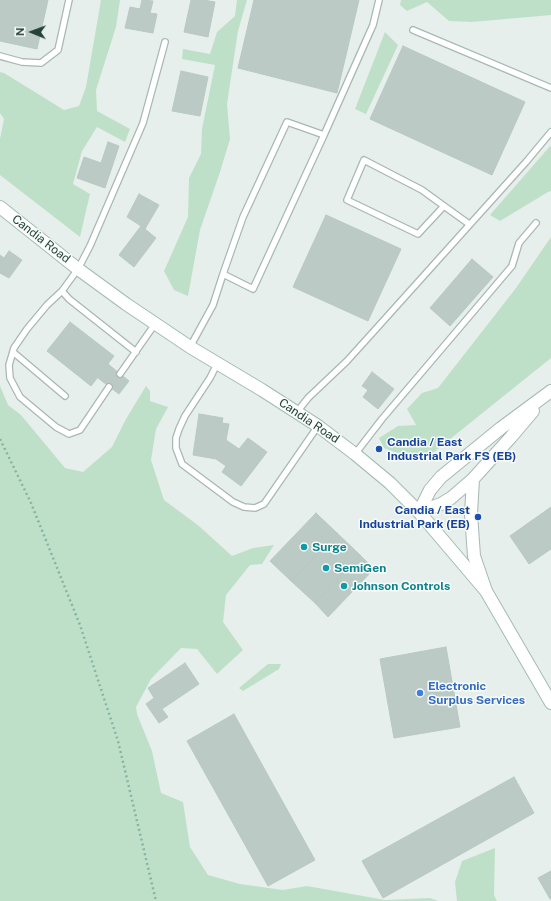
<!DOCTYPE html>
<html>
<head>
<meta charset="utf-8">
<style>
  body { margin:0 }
  #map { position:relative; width:551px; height:901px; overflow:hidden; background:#e6efeb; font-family:"Public Sans",sans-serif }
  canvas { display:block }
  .north { position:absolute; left:12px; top:12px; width:40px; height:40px; -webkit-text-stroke:3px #f7fbf9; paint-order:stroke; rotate:271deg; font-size:11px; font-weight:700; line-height:16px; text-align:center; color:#24423a }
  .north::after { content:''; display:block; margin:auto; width:14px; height:18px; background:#24423a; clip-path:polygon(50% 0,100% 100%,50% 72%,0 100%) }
</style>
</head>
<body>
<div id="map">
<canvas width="551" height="901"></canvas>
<div class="north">N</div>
</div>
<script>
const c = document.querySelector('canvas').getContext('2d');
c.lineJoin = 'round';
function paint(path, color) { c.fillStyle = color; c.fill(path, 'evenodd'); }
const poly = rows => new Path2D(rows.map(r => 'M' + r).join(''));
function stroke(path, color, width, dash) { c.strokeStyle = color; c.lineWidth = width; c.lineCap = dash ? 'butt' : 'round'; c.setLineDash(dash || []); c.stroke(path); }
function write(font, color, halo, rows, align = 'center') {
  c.font = font + ' "Public Sans",sans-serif'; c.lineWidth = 3; c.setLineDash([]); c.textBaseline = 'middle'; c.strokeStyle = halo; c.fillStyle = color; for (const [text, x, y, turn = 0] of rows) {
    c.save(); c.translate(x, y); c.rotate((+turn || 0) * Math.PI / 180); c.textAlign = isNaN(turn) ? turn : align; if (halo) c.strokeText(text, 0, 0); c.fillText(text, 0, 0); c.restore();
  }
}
paint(poly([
  [101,0,120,0,116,27,96,90,97,111,130,129,125,142,97,127,82,151,73,184,90,194,80,237,0,175,0,139,4,119,0,113,0,72,4,73,64,110,79,106,86,87],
  [237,0,247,0,238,31,227,104,230,139,220,172,200,230,188,296,174,290,164,271,188,217,189,178,201,154,202,129,215,65,182,59,183,49,210,54,217,32,235,16],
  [401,0,551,0,551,15,472,22,449,21,427,2,407,11,400,5],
  [385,32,398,45,366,114,355,109],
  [551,145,551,191,548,192,500,221,490,215],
  [551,237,551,358,429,456,402,455,384,448,379,438,398,426,416,425,407,409,422,393,438,388,516,288],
  [0,386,8,405,21,415,65,468,83,472,112,447,126,419,146,386,150,391,150,401,168,407,156,429,151,460,164,500,199,526,232,556,253,548,274,545,262,564,250,565,226,595,223,622,243,650,217,674,197,649,181,648,151,679,136,707,137,714,152,751,161,793,183,802,190,847,208,875,240,884,283,890,307,886,385,900,430,898,438,901,0,901],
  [268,664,281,664,279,669,243,691,239,688],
  [495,848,494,895,497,901,457,901,455,882,462,861]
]), '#bfe0c8');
const building = poly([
  [0,0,48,0,37,49,0,41,0,0],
  [142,0,153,1,150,13,157,14,153,33,125,28,130,7,140,9,142,0],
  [191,0,203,0,215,2,208,37,184,32,191,0],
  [254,0,359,0,337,93,238,68,254,0],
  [403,46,525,102,492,175,370,119,403,46],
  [181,71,208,77,200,116,172,111,181,71],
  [108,142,119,146,105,188,77,178,84,157,101,163,108,142],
  [139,194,159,205,145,229,156,238,134,267,119,255,141,226,127,217,139,194],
  [326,215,401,249,368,321,293,287,326,215],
  [9,251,22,260,9,278,0,273,0,255,4,258,9,251],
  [472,259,493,277,450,326,430,308,472,259],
  [70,322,114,356,91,386,47,351,70,322],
  [108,364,129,381,119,394,98,378,108,364],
  [372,372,394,389,378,409,363,397,368,390,362,386,372,372],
  [199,414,223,418,222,423,229,424,226,440,239,449,248,438,267,452,241,486,222,472,226,466,216,459,193,455,199,414],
  [551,507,551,549,529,564,510,536,551,507],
  [316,513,337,533,291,581,270,561,316,513],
  [337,533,360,555,315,603,291,581,337,533],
  [360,555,374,569,328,617,315,603,360,555],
  [446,647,460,727,394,738,380,659,446,647],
  [185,663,199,684,162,709,168,717,159,723,146,704,154,698,148,688,185,663],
  [234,714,315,860,268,886,187,741,234,714],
  [514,777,534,813,383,898,362,861,514,777],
  [551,871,551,899,550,899,538,878,551,871]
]);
paint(building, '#bbcac4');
stroke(building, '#b8c9c2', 1);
const service = poly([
  [413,30,551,88],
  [0,56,22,62,41,63,58,50,69,0],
  [324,135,373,25,379,0],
  [444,206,418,234,347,200,364,160,422,190,444,206,469,224],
  [62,291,69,299,136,352],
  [190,347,213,305,223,274,243,217,287,122,324,135,253,289,223,274],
  [13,352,65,396],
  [217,364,210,378,185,416,179,429,176,438,176,448,182,464,233,502,244,507,255,508,264,504,318,426],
  [120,374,155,324],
  [109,387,80,430,69,434,56,427,20,397,10,378,9,365,14,348,27,329,47,305,62,291,78,269,90,246,143,123,165,42],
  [297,412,308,398,347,361,375,330,526,162,551,132],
  [355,454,382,419,512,266,519,243,536,223]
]);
const tertiary = poly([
  [473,479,471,514,474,556,486,591],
  [419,512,430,490,441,477,501,428,551,391],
  [419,512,441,504,451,498,473,479,511,437,533,411]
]);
const secondary = poly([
  [0,207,78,269,126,304,190,347,262,390,318,426,355,454,390,483,419,512,486,591,551,703]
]);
stroke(service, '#a8b8b2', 8);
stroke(tertiary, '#a8b8b2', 14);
stroke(secondary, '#a4bbb3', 14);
stroke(poly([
  [0,439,31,503,80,625,118,741,156,901]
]), '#86b3a5', 2.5, [2, 3]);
stroke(service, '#fff', 5.5);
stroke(tertiary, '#fff', 12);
stroke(secondary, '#fff', 12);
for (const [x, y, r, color] of [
  [379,449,4,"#1a4fb4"],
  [478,517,4,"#1a4fb4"],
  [304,547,4,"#0f9aa8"],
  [326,568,4,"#0f9aa8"],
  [344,586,4,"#0f9aa8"],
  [420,693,4,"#3f7fe0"]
]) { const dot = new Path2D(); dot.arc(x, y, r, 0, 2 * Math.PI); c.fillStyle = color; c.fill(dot); stroke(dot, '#f7fbf9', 1.5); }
write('12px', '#24423a', '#f7fbf9', [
  ["Candia Road",41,239,38],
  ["Candia Road",309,421,34]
]);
write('bold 12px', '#164399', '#f7fbf9', [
  ["Candia / East",387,442],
  ["Industrial Park FS (EB)",387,456],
  ["Candia / East",470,510,"right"],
  ["Industrial Park (EB)",470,524,"right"]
], 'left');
write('bold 12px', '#0d838f', '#f7fbf9', [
  ["Surge",312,547],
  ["SemiGen",334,568],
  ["Johnson Controls",352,586]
], 'left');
write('bold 12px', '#366cbe', '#f7fbf9', [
  ["Electronic",428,686],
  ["Surplus Services",428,700]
], 'left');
</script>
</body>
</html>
